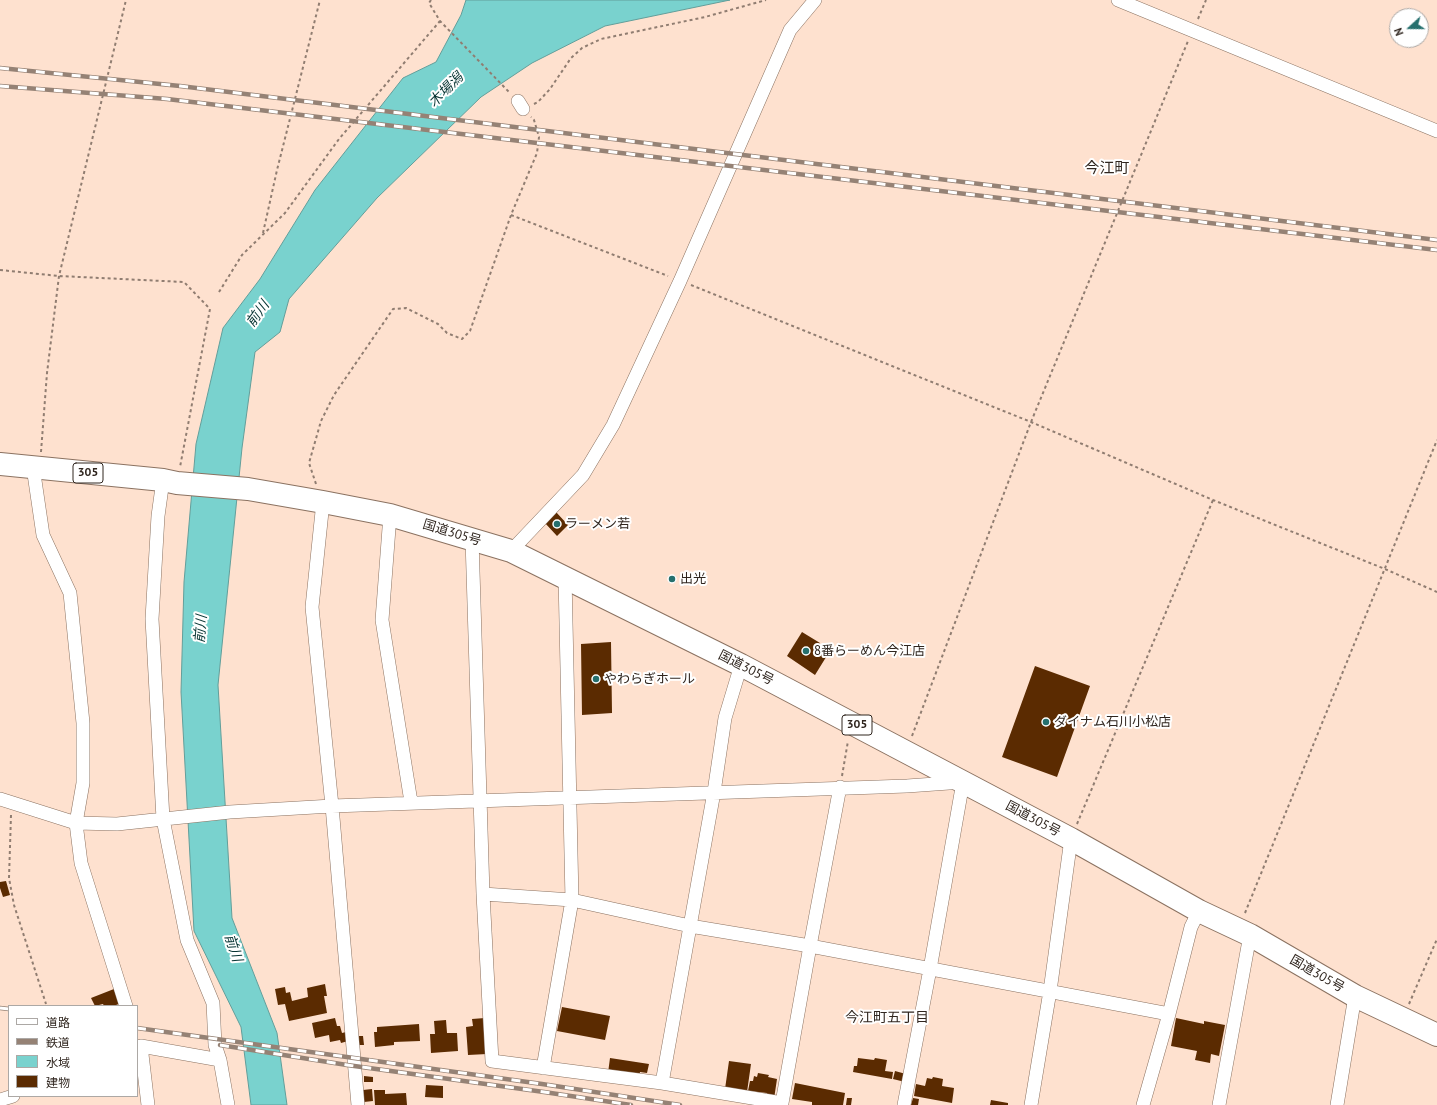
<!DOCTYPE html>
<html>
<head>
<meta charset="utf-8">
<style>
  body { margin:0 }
  #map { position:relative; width:1437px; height:1105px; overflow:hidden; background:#fee1cf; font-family:"PT Sans","Noto Sans JP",sans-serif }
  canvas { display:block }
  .legend { position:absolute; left:8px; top:1005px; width:130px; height:92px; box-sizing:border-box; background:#fff; border:1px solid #aca8a5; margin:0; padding:5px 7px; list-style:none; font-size:12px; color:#30261f }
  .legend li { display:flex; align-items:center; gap:8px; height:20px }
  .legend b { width:20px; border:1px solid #aca8a5 }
  .north { position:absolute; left:1389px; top:8px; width:40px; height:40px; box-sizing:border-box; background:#fff; border:1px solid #aca8a5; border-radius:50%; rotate:249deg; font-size:11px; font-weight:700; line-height:16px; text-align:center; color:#30261f }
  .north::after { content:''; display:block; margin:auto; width:14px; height:18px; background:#26706e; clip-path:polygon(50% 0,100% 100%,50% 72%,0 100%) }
</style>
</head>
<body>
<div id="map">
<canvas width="1437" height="1105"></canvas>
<ul class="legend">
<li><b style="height:5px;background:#fff"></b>道路</li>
<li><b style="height:5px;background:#958275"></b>鉄道</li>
<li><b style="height:11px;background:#79d2ce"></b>水域</li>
<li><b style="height:11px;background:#5b2b01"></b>建物</li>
</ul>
<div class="north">N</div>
</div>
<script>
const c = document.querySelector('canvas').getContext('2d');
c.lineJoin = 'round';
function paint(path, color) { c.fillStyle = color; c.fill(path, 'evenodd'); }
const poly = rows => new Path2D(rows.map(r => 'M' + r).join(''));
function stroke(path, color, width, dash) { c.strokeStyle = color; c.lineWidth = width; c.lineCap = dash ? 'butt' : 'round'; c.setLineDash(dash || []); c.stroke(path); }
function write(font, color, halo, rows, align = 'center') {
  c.font = font + ' "PT Sans","Noto Sans JP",sans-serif'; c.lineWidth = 4; c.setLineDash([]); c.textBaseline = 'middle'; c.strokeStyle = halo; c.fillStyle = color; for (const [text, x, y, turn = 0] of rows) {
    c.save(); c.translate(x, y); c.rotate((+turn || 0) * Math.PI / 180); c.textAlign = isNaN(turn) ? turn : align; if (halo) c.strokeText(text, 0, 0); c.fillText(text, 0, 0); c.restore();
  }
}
const water = poly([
  [466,0,730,0,605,26,532,63,481,97,377,198,289,299,280,332,255,352,242,448,218,685,232,918,277,1033,287,1105,251,1105,241,1027,194,931,181,692,184,582,196,444,223,328,260,279,315,190,403,78,436,62,461,15,466,0]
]);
paint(water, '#79d2ce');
stroke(water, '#639e9a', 1);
paint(poly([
  [556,512,568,525,557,536,545,523],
  [802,632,820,643,817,648,828,654,815,675,787,656],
  [611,642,612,713,582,715,581,644],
  [1035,666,1090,686,1057,777,1002,757],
  [6,881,10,895,3,897,0,888,0,882],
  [325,984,327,996,324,996,327,1013,289,1021,285,1004,278,1005,275,989,285,987,286,993,290,992,292,1001,308,997,307,988],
  [114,989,119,1004,113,1006,104,1006,103,1004,95,1006,91,998],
  [562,1007,610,1016,605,1040,557,1031],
  [335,1018,337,1026,340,1026,342,1033,346,1032,348,1041,341,1043,340,1040,330,1042,329,1035,315,1038,312,1023],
  [485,1018,487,1054,468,1055,466,1027,473,1026,472,1019],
  [1176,1018,1204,1024,1204,1021,1225,1025,1219,1056,1211,1054,1210,1063,1195,1060,1197,1051,1171,1046],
  [446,1020,447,1033,457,1033,458,1051,431,1053,430,1034,435,1034,434,1021],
  [419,1024,420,1041,394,1042,394,1045,375,1047,374,1032,377,1032,377,1027],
  [357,1036,363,1036,364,1045,358,1045],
  [610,1058,649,1064,647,1073,640,1072,639,1077,608,1073],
  [858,1058,874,1060,875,1058,887,1060,885,1071,893,1072,892,1079,853,1072,854,1066,857,1066],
  [729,1061,751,1064,747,1092,725,1089],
  [895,1071,906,1074,905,1082,893,1079],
  [758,1073,769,1075,768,1077,777,1079,774,1099,766,1097,767,1093,748,1091,750,1081,753,1081,754,1076,757,1077],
  [364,1076,373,1077,373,1082,364,1082],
  [933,1077,943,1079,942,1086,954,1088,952,1103,914,1096,916,1084,925,1086,927,1078,932,1079],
  [795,1083,845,1093,843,1105,812,1105,812,1102,792,1099],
  [426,1085,443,1086,443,1098,425,1097],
  [372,1089,373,1101,364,1102,363,1090],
  [374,1090,385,1090,385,1094,406,1093,407,1105,375,1105],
  [847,1098,852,1098,851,1105,846,1105],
  [913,1098,919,1099,918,1105,911,1105],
  [991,1100,1008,1103,1008,1105,990,1105]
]), '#5b2b01');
const street = poly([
  [1118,0,1437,131],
  [518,101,523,109],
  [33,467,43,535,70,593,83,723,83,783,76,823,81,863,126,1006],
  [163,480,158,516,152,619,163,819,187,940,213,1003,215,1045,220,1060,228,1105],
  [323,502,312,607,332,806,358,1105],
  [390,515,382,620,411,802],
  [472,539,483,894,572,900,690,926,810,946,1169,1014],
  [511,551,583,475,613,425,680,281,790,30,815,0],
  [0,799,76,823,117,824,230,812,332,806,907,786,963,782,930,969,904,1105],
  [483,894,492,1061,662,1083,782,1103,810,946,840,787],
  [141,1046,148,1105],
  [137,1047,141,1046,220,1060],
  [543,1068,572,900,565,576],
  [662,1083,714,792,725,718,741,665],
  [0,1100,13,1096],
  [1031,1105,1050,991,1071,839],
  [1143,1105,1169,1014,1191,927,1199,911],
  [1219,1105,1250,935],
  [1337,1105,1355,996]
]);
const highway = poly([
  [0,464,163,480,177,483,248,489,323,502,390,515,511,551,741,665,1071,839,1199,911,1250,935,1355,996,1437,1035]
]);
stroke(street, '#8b7261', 14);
stroke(highway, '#8b7261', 24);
stroke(poly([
  [431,0,429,3,440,21,510,93],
  [1198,19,1206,0],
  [534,104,538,102,550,89,571,58,582,48,601,39,705,17,766,0],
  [511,215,668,276],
  [263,233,277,170,320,0],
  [0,270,59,276,184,282,210,309,180,467],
  [691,285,1031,422,1213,500,1385,569,1437,592],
  [219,292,242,255,285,213,339,139,440,21],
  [41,452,47,373,59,276,126,0],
  [316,484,309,463,321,421,334,395,393,309,406,308,438,324,447,333,462,339,470,331,511,215,537,153,539,137,534,120,531,117],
  [912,736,1031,422,1188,41],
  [842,776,848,741],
  [11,815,9,878,14,905,46,1004],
  [1077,824,1213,500],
  [1245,913,1437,440],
  [1409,1004,1437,939]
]), '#907d71', 2, [3, 3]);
stroke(street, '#fff', 13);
stroke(highway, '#fff', 22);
const rail = poly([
  [0,68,180,86,1437,240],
  [0,86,167,99,1437,250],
  [0,1008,9,1009],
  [137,1028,542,1084,680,1105],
  [220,1045,347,1065,544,1092,631,1105]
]);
stroke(rail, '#958275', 4.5);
stroke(rail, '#fff', 3, [9]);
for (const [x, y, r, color] of [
  [557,524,4,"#26706e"],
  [672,579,4,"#26706e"],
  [806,651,4,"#26706e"],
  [596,679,4,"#26706e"],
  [1046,722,4,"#26706e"]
]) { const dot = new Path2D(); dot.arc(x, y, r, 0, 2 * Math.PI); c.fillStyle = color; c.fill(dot); stroke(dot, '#fff', 1.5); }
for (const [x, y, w] of [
  [88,473,30],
  [857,725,30]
]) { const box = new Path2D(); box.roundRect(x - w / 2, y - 10, w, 20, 3); c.fillStyle = '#fff'; c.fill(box); stroke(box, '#30261f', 1); }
write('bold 12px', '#30261f', null, [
  ["305",88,473],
  ["305",857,725]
]);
write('13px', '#30261f', '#fff', [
  ["ラーメン若",565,524],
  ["出光",680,579],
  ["8番らーめん今江店",814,651],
  ["やわらぎホール",604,679],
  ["ダイナム石川小松店",1054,722]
], 'left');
write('13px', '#30261f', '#fff', [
  ["国道305号",452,533,17],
  ["国道305号",746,668,27],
  ["国道305号",1033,819,28],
  ["国道305号",1317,974,30]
]);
write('italic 14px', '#063332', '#fff', [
  ["木場潟",446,90,-45],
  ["前川",258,314,-54],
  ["前川",201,629,-85],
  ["前川",233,948,72]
]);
write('14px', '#30261f', '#fff', [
  ["今江町五丁目",887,1018]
]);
write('15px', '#30261f', '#fff', [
  ["今江町",1107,169]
]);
</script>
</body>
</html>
